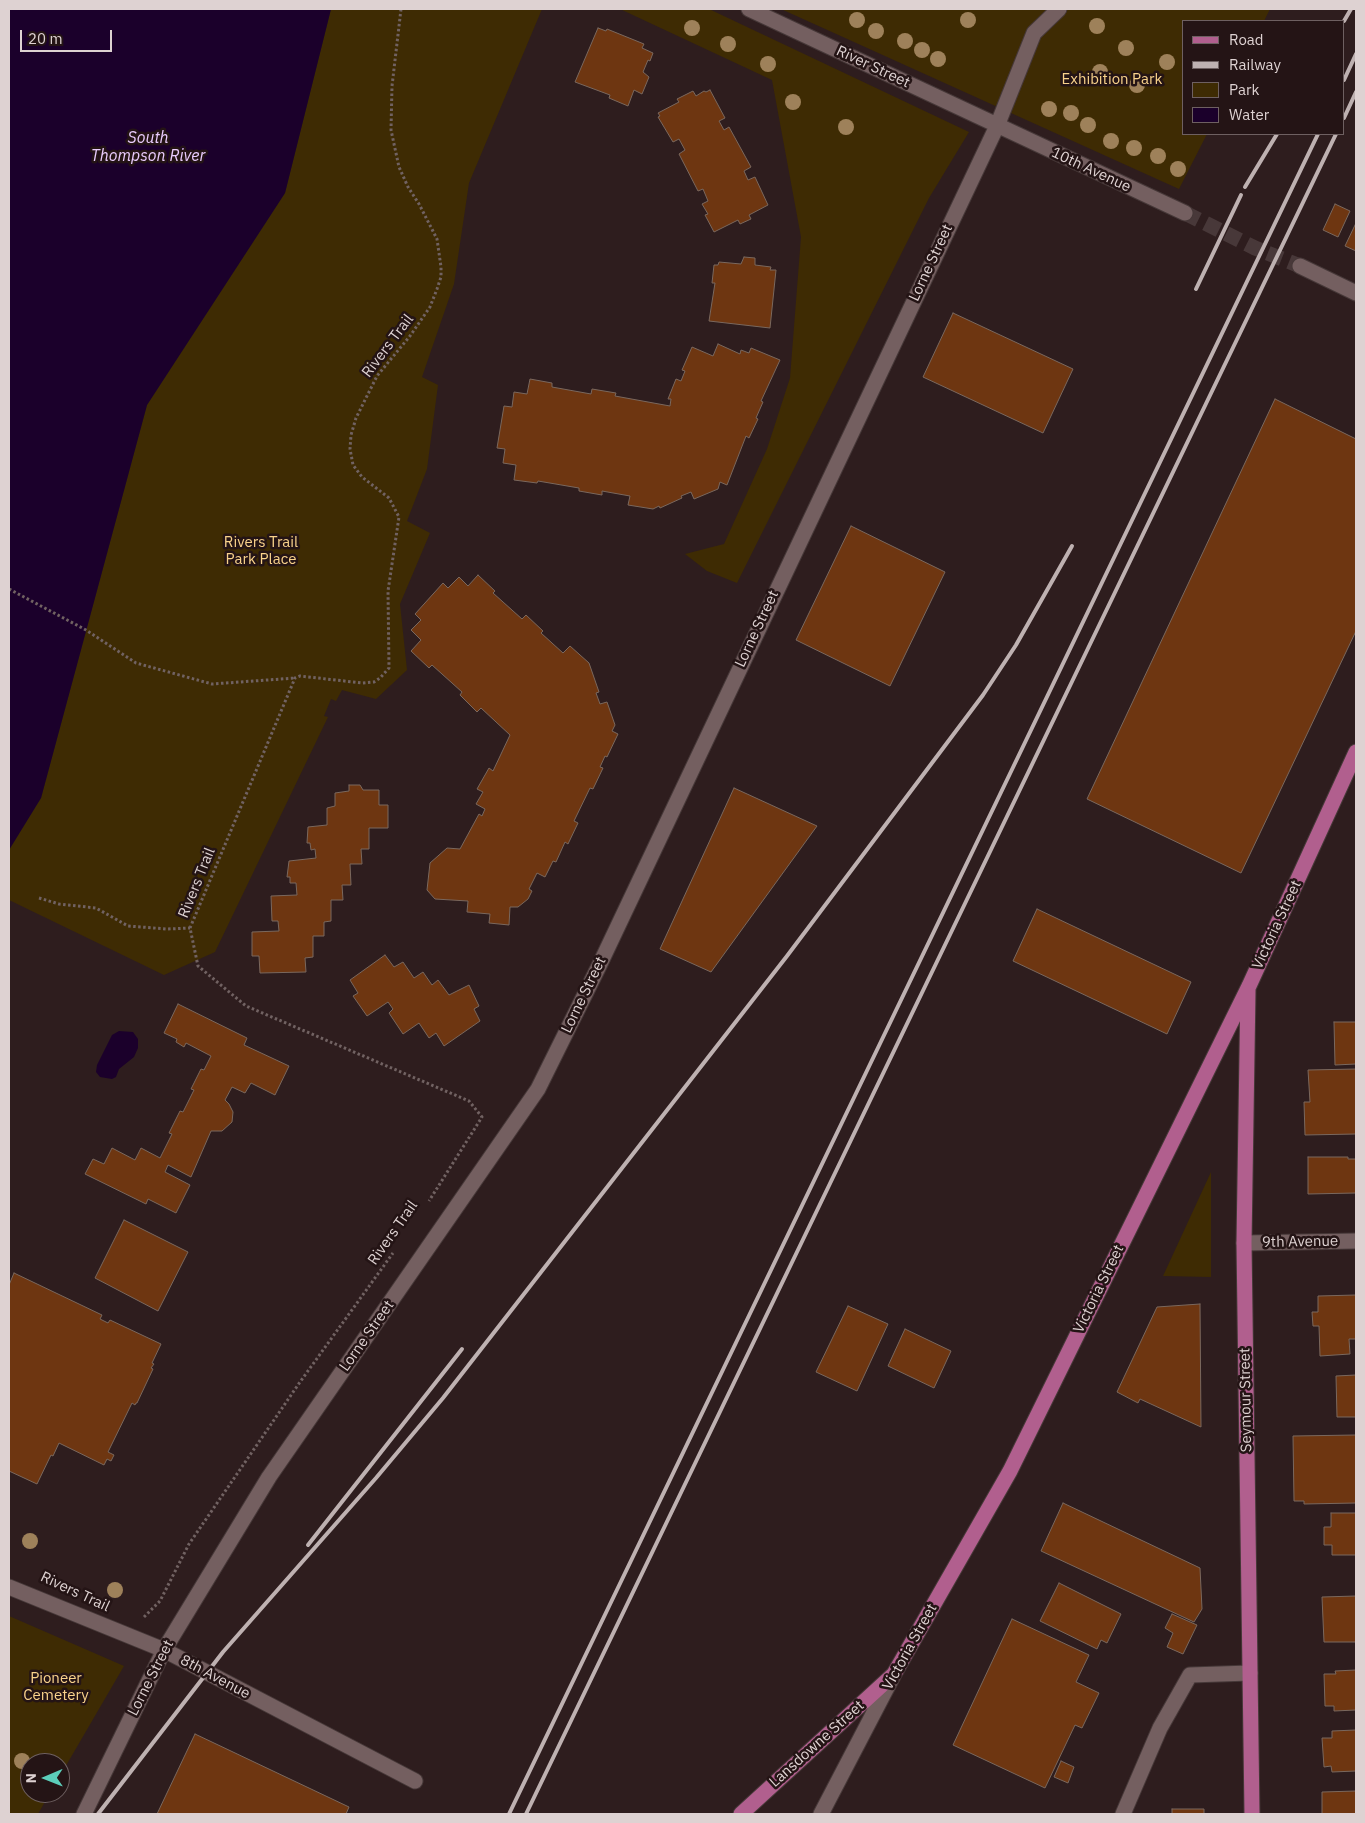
<!DOCTYPE html>
<html>
<head>
<meta charset="utf-8">
<style>
  body { margin:0 }
  #map { position:relative; width:1365px; height:1823px; overflow:hidden; background:#2e1d1e; font-family:"IBM Plex Sans",sans-serif }
  canvas { display:block }
  .frame { position:absolute; inset:0; border:10px solid #ded2d2; pointer-events:none }
  .legend { position:absolute; left:1182px; top:20px; width:162px; height:115px; box-sizing:border-box; background:#241415; border:1px solid #6e6061; margin:0; padding:6px 9px; list-style:none; font-size:15px; color:#ded2d2 }
  .legend li { display:flex; align-items:center; gap:10px; height:25px }
  .legend b { width:25px; border:1px solid #6e6061 }
  .north { position:absolute; left:20px; top:1753px; width:50px; height:50px; box-sizing:border-box; background:#241415; border:1px solid #6e6061; border-radius:50%; rotate:269deg; font-size:14px; font-weight:700; line-height:20px; text-align:center; color:#ded2d2 }
  .north::after { content:''; display:block; margin:auto; width:18px; height:22px; background:#5cceba; clip-path:polygon(50% 0,100% 100%,50% 72%,0 100%) }
  .scale { position:absolute; left:20px; top:30px; width:92px; height:22px; box-sizing:border-box; border:2px solid #ded2d2; border-top:0; padding-left:6px; font-size:15px; line-height:18px; white-space:nowrap; color:#ded2d2; -webkit-text-stroke:4px #241415; paint-order:stroke }
</style>
</head>
<body>
<div id="map">
<canvas width="1365" height="1823"></canvas>
<div class="frame"></div>
<ul class="legend">
<li><b style="height:6px;background:#b15f8e"></b>Road</li>
<li><b style="height:6px;background:#beb1b1"></b>Railway</li>
<li><b style="height:14px;background:#3e2b03"></b>Park</li>
<li><b style="height:14px;background:#1b002b"></b>Water</li>
</ul>
<div class="north">N</div>
<div class="scale">20 m</div>
</div>
<script>
const c = document.querySelector('canvas').getContext('2d');
c.lineJoin = 'round';
function paint(path, color) { c.fillStyle = color; c.fill(path, 'evenodd'); }
const poly = rows => new Path2D(rows.map(r => 'M' + r).join(''));
function stroke(path, color, width, dash) { c.strokeStyle = color; c.lineWidth = width; c.lineCap = dash ? 'butt' : 'round'; c.setLineDash(dash || []); c.stroke(path); }
function write(font, color, halo, rows, align = 'center') {
  c.font = font + ' "IBM Plex Sans",sans-serif'; c.lineWidth = 5; c.setLineDash([]); c.textBaseline = 'middle'; c.strokeStyle = halo; c.fillStyle = color; for (const [text, x, y, turn = 0] of rows) {
    c.save(); c.translate(x, y); c.rotate((+turn || 0) * Math.PI / 180); c.textAlign = isNaN(turn) ? turn : align; if (halo) c.strokeText(text, 0, 0); c.fillText(text, 0, 0); c.restore();
  }
}
paint(poly([
  [331,9,542,9,469,183,454,284,422,377,438,385,427,469,407,521,430,533,400,604,407,670,376,699,342,690,336,701,331,699,324,716,328,717,215,952,164,975,9,900,9,850,41,798,147,405,285,193],
  [620,9,709,9,969,132,929,198,737,583,707,571,685,554,724,544,767,449,790,378,801,237,772,80],
  [781,9,1270,9,1264,21,1184,21,1184,134,1207,134,1179,189],
  [1211,1172,1211,1277,1163,1276],
  [9,1616,124,1666,60,1776,60,1763,30,1763,30,1793,50,1793,38,1814,9,1814]
]), '#3e2b03');
paint(poly([
  [9,9,331,9,285,193,147,405,41,798,9,850],
  [119,1031,133,1032,138,1039,138,1048,134,1057,119,1069,116,1077,112,1079,100,1077,96,1072,97,1065,112,1035]
]), '#1b002b');
const building = poly([
  [598,28,606,31,607,29,644,44,642,48,653,53,650,61,648,60,643,72,649,77,642,94,634,90,628,106,609,98,610,95,575,82,598,28],
  [710,90,725,118,719,121,724,130,729,127,751,167,744,171,748,180,755,177,768,205,749,215,751,219,740,224,738,220,714,232,705,215,708,214,702,204,708,201,703,189,698,191,679,154,685,150,679,139,673,142,658,117,660,116,658,113,679,102,677,99,693,91,696,96,704,91,706,92,710,90],
  [1335,204,1350,211,1338,237,1323,230,1335,204],
  [1356,223,1356,251,1345,246,1356,223],
  [744,257,755,258,755,265,771,267,770,270,776,270,770,328,709,321,715,283,712,283,714,265,718,265,719,262,741,264,744,257],
  [953,313,1073,369,1043,433,923,377,953,313],
  [718,344,740,354,741,350,749,353,751,348,780,360,761,401,763,402,756,418,758,419,749,438,746,436,727,485,720,482,718,489,694,499,691,492,681,496,682,498,660,508,659,506,653,509,628,505,630,496,602,491,602,495,579,491,579,488,538,481,537,483,514,480,516,465,503,463,505,449,497,448,504,406,512,407,514,392,527,394,530,379,552,383,552,387,591,394,592,389,616,393,615,396,670,406,671,399,668,399,676,379,681,381,685,371,682,370,692,347,713,356,718,344],
  [1275,399,1356,439,1356,631,1241,873,1087,799,1275,399],
  [851,526,945,572,890,686,796,640,851,526],
  [478,575,495,591,493,593,522,619,526,615,543,631,541,633,563,653,570,646,589,663,599,692,596,693,600,704,607,702,615,725,612,731,618,734,607,757,605,756,600,767,603,768,593,789,590,788,574,821,578,823,568,844,565,842,556,862,553,861,545,877,537,873,529,889,532,891,528,899,518,907,510,907,509,925,489,923,490,914,467,912,468,901,435,899,427,890,430,863,447,848,460,849,479,814,482,816,485,809,476,804,483,792,477,789,489,768,493,771,510,735,481,708,477,712,460,695,462,692,432,665,429,668,411,651,421,640,411,630,421,620,415,614,443,583,448,588,459,577,468,586,478,575],
  [349,785,360,785,363,790,379,790,379,805,388,805,388,828,369,828,369,849,361,849,362,864,350,864,351,885,342,885,343,900,331,900,331,921,324,922,324,936,313,936,313,957,305,958,306,972,260,973,259,956,252,956,252,932,279,931,278,921,272,921,271,896,297,895,296,883,290,883,290,877,287,877,289,861,316,858,315,849,311,850,310,843,307,843,308,827,327,825,327,808,335,806,335,793,349,791,349,785],
  [734,788,817,826,711,972,660,949,734,788],
  [1037,909,1191,982,1167,1034,1013,961,1037,909],
  [385,955,394,967,403,962,414,978,423,972,432,985,438,980,449,995,469,985,479,1006,474,1009,480,1021,444,1046,436,1033,429,1038,419,1023,403,1034,389,1013,393,1009,388,1002,367,1016,353,996,358,993,350,980,385,955],
  [178,1004,247,1038,244,1045,289,1066,275,1095,251,1083,245,1093,232,1087,225,1100,229,1104,233,1112,232,1122,222,1131,211,1131,191,1177,168,1165,165,1172,190,1185,176,1213,148,1199,146,1204,85,1174,93,1159,104,1164,112,1148,135,1160,141,1148,160,1158,172,1134,169,1133,180,1111,183,1112,194,1090,191,1089,201,1069,204,1070,211,1056,186,1043,184,1047,176,1042,177,1039,164,1033,178,1004],
  [1334,1022,1356,1022,1356,1064,1335,1065,1334,1022],
  [1356,1069,1356,1134,1305,1135,1304,1102,1310,1102,1308,1070,1356,1069],
  [1308,1157,1348,1157,1348,1159,1356,1159,1356,1193,1308,1194,1308,1157],
  [124,1220,188,1252,158,1311,95,1278,124,1220],
  [14,1273,102,1315,100,1319,108,1323,110,1320,161,1344,152,1363,154,1364,151,1368,153,1369,137,1403,136,1403,135,1405,132,1403,108,1452,114,1455,111,1461,107,1459,104,1465,59,1443,53,1456,51,1455,37,1484,9,1471,9,1285,14,1273],
  [1356,1295,1356,1339,1349,1339,1350,1354,1320,1356,1319,1326,1313,1326,1312,1312,1318,1312,1318,1296,1356,1295],
  [1200,1304,1201,1427,1140,1399,1138,1403,1117,1392,1157,1307,1200,1304],
  [848,1306,888,1324,857,1391,816,1372,848,1306],
  [905,1329,951,1351,934,1388,888,1366,905,1329],
  [1356,1375,1356,1417,1337,1417,1336,1376,1356,1375],
  [1356,1435,1356,1503,1304,1504,1304,1501,1294,1501,1293,1436,1356,1435],
  [1063,1503,1200,1568,1202,1609,1194,1622,1041,1551,1063,1503],
  [1331,1513,1356,1513,1356,1555,1332,1555,1332,1545,1324,1545,1324,1527,1331,1527,1331,1513],
  [1059,1583,1121,1614,1107,1643,1101,1640,1097,1649,1040,1621,1059,1583],
  [1356,1596,1356,1642,1324,1642,1322,1597,1356,1596],
  [1172,1614,1197,1625,1183,1654,1167,1647,1173,1633,1165,1628,1172,1614],
  [1012,1619,1089,1655,1076,1682,1099,1693,1082,1728,1075,1725,1045,1788,953,1745,1012,1619],
  [1356,1670,1356,1710,1334,1711,1334,1706,1325,1706,1324,1674,1336,1674,1335,1671,1356,1670],
  [1356,1730,1356,1771,1332,1772,1331,1766,1324,1767,1322,1738,1332,1738,1332,1731,1356,1730],
  [195,1734,349,1807,346,1814,157,1814,195,1734],
  [1061,1761,1074,1767,1068,1783,1054,1777,1061,1761],
  [1356,1791,1356,1814,1322,1814,1322,1792,1356,1791],
  [1172,1809,1204,1809,1204,1814,1172,1814,1172,1809]
]);
paint(building, '#6e3611');
stroke(building, '#7a685e', 1);
stroke(poly([
  [1185,213,1255,248,1300,266]
]), '#483839', 15, [15, 8]);
const minor = poly([
  [749,9,1185,213],
  [1300,266,1356,293],
  [1244,1243,1356,1241],
  [9,1587,164,1650,415,1781],
  [84,1814,164,1650,269,1477,538,1089,599,966,997,126,1034,33,1059,9],
  [821,1814,893,1676],
  [1123,1814,1160,1728,1190,1675,1250,1673]
]);
const major = poly([
  [1248,990,1244,1243,1252,1814],
  [741,1814,894,1674,1010,1471,1249,986,1356,752]
]);
stroke(minor, '#463838', 17);
stroke(major, '#463838', 17);
stroke(poly([
  [401,9,392,86,391,130,399,167,408,187,419,204,437,239,441,267,441,277,437,289,430,307,410,336,377,376,356,418,351,435,350,449,353,465,362,477,389,498,399,517,388,591,389,668,380,678,374,682,362,683,300,676,295,678,190,928,198,966,246,1006,469,1101,482,1117,429,1201],
  [9,589,86,630,136,663,212,684,295,678],
  [39,898,59,904,96,908,128,926,167,929,190,928],
  [144,1617,160,1601,189,1544,300,1382,393,1253]
]), '#716262', 3, [2.5, 2.5]);
stroke(minor, '#745f60', 15);
stroke(major, '#b15f8e', 15);
stroke(poly([
  [1344,21,1351,9],
  [1344,80,1356,54],
  [1344,118,1356,92],
  [1245,187,1277,134],
  [1196,289,1241,195],
  [308,1545,462,1349],
  [98,1814,223,1652,376,1478,443,1398,787,956,983,695,1016,645,1072,546],
  [509,1814,1318,134],
  [526,1814,1336,134]
]), '#beb1b1', 4);
c.fillStyle = '#9e815a';
for (const [x, y] of [
  [857,20],
  [968,20],
  [1097,26],
  [692,28],
  [876,31],
  [905,41],
  [728,44],
  [1126,48],
  [922,50],
  [938,59],
  [1167,62],
  [768,64],
  [1100,72],
  [1137,85],
  [793,102],
  [1049,109],
  [1071,113],
  [1088,125],
  [846,127],
  [1111,141],
  [1134,148],
  [1158,156],
  [1178,169],
  [30,1541],
  [115,1590],
  [22,1761]
]) { c.beginPath(); c.arc(x, y, 8, 0, 2 * Math.PI); c.fill(); }
write('15px', '#ded2d2', '#241415', [
  ["River Street",873,67,25],
  ["10th Avenue",1091,170,25],
  ["Lorne Street",931,263,-65],
  ["Rivers Trail",388,346,-53],
  ["Lorne Street",757,629,-65],
  ["Rivers Trail",197,883,-68],
  ["Victoria Street",1277,925,-65],
  ["Lorne Street",584,995,-64],
  ["Rivers Trail",393,1233,-55],
  ["9th Avenue",1300,1242,-1],
  ["Victoria Street",1099,1289,-64],
  ["Lorne Street",367,1336,-55],
  ["Seymour Street",1246,1400,-91],
  ["Rivers Trail",75,1592,25],
  ["Victoria Street",910,1647,-61],
  ["8th Avenue",215,1677,28],
  ["Lorne Street",151,1678,-63],
  ["Lansdowne Street",817,1744,-42]
]);
write('15px', '#f9d28b', '#241415', [
  ["Exhibition Park",1112,80],
  ["Rivers Trail",261,543],
  ["Park Place",261,560],
  ["Pioneer",56,1679],
  ["Cemetery",56,1696]
]);
write('italic 16px', '#eaccfe', '#241415', [
  ["South",148,138],
  ["Thompson River",148,156]
]);
</script>
</body>
</html>
